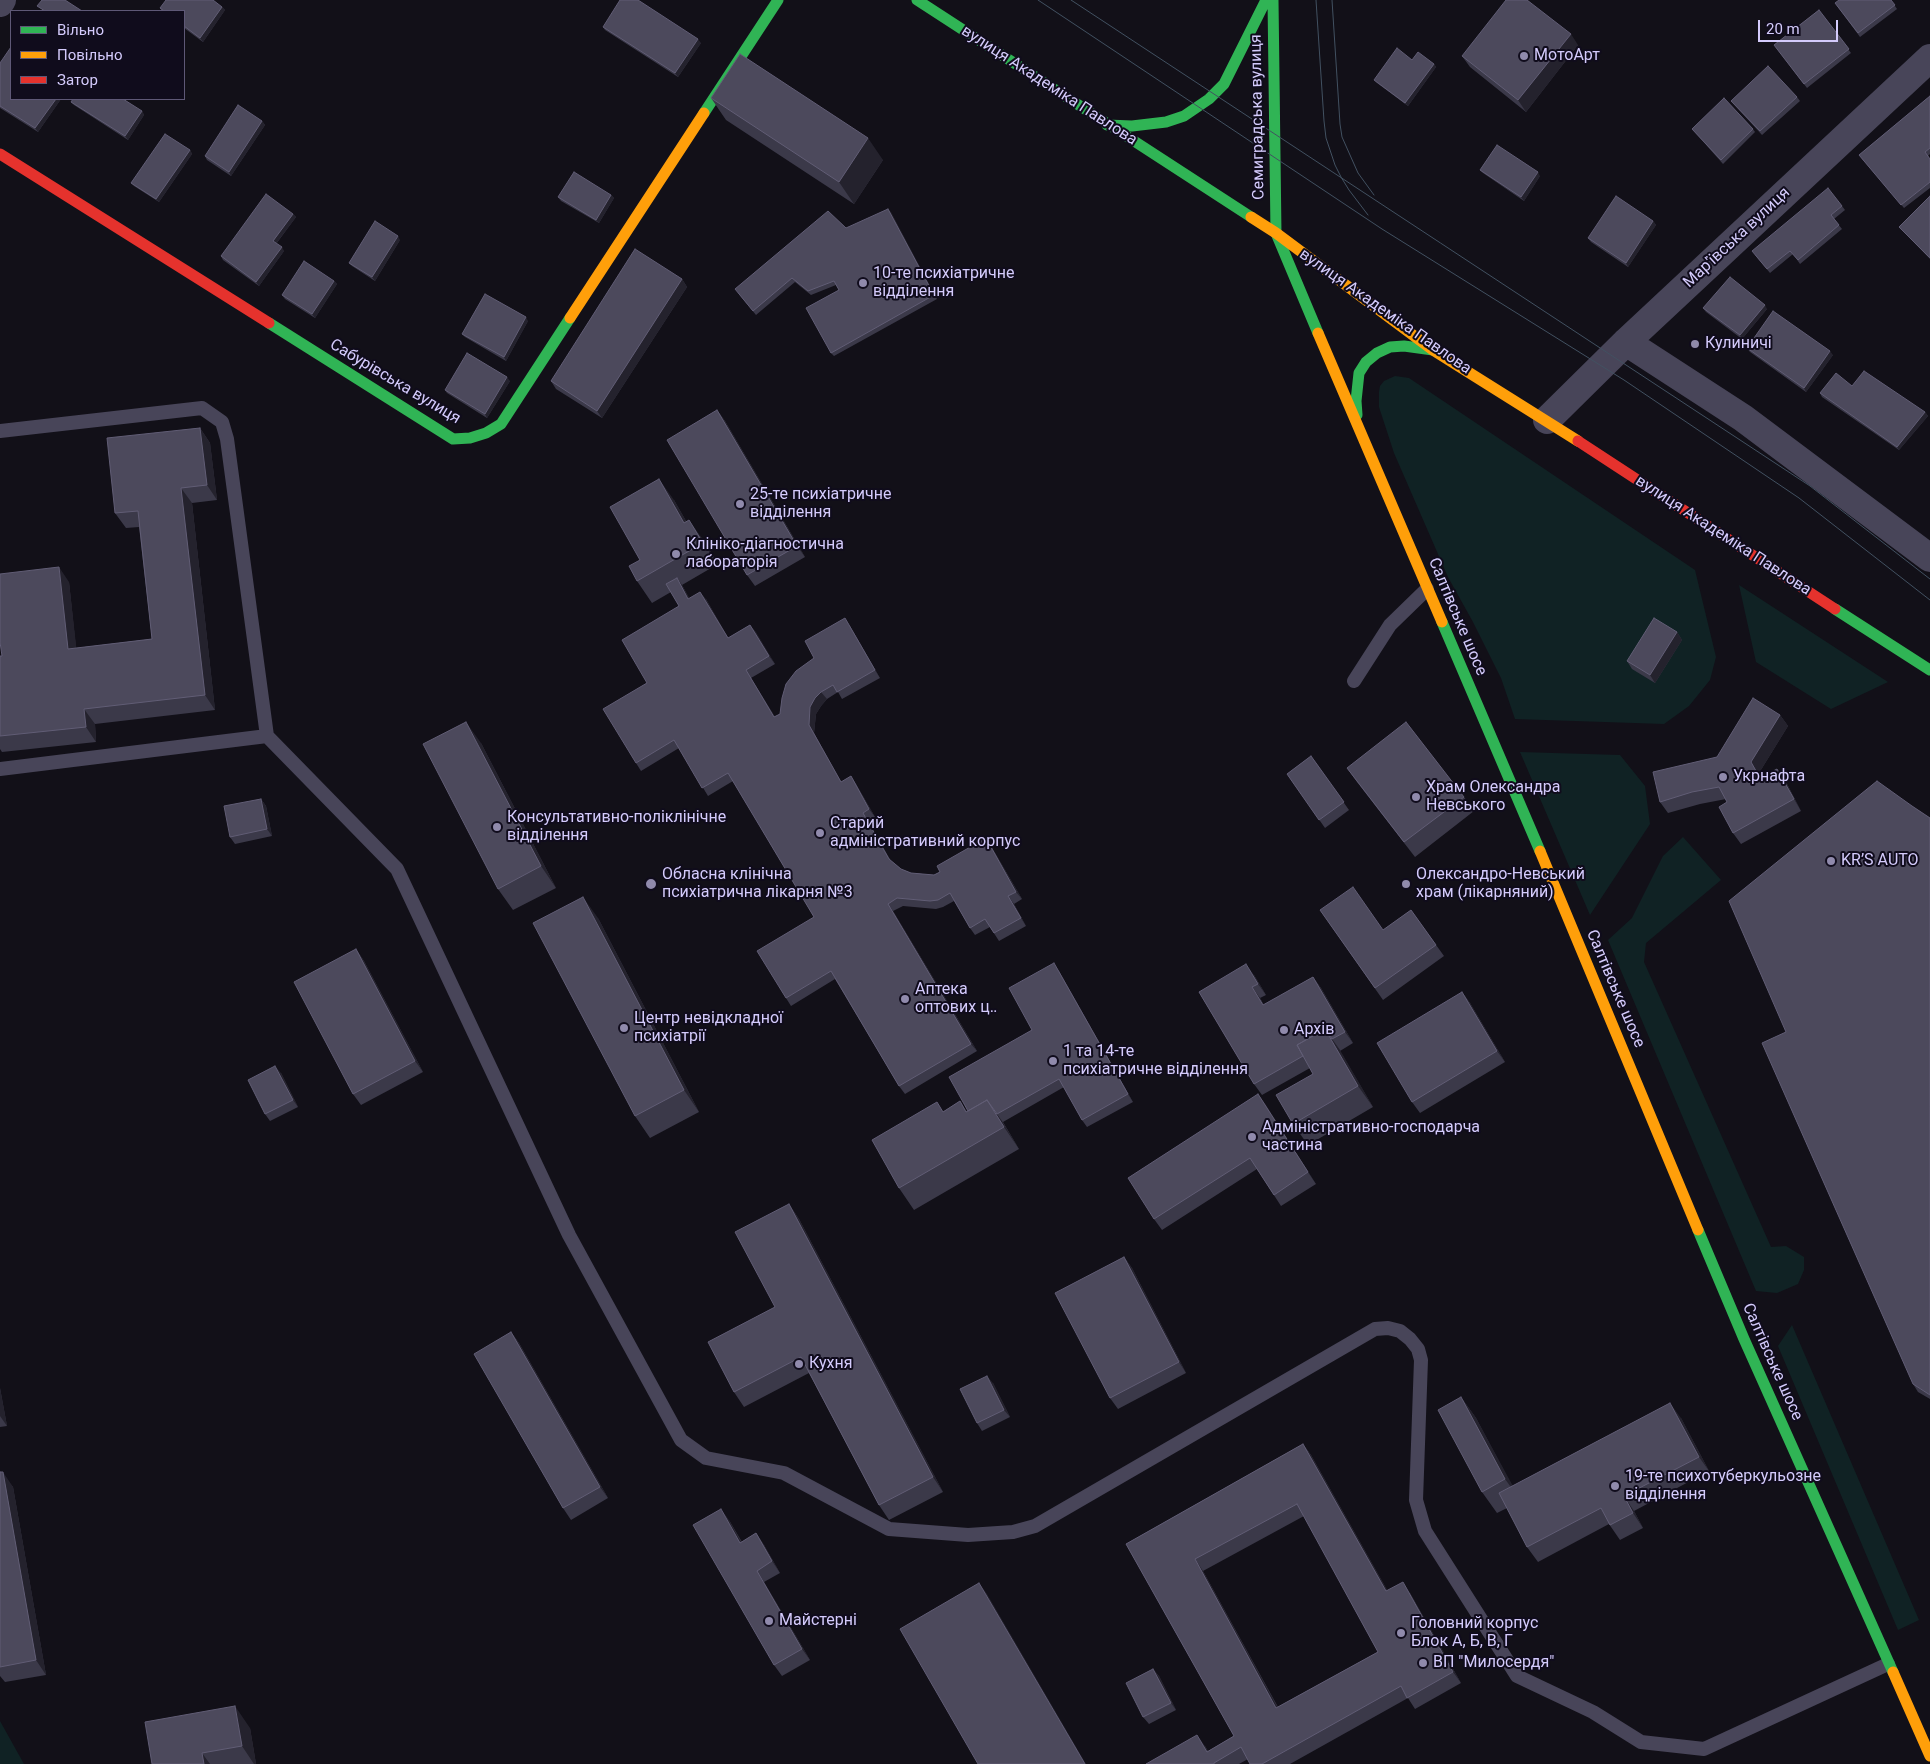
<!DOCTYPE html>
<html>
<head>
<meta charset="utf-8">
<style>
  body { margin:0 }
  #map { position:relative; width:1930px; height:1764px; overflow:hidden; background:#121018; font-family:Roboto,sans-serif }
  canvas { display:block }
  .legend { position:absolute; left:10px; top:10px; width:175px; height:90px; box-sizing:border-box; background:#100c1c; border:1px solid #5e5876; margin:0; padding:6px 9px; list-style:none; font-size:15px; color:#d4cbfc }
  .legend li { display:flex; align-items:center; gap:10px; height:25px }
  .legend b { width:25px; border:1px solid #5e5876 }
  .scale { position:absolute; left:1758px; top:20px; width:80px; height:22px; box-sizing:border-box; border:2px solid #d4cbfc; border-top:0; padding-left:6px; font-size:15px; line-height:18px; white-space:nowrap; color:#d4cbfc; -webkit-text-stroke:4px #100c1c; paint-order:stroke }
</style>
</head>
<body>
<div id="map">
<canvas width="1930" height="1764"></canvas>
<ul class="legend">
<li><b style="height:6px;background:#30b455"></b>Вільно</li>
<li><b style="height:6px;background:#ff9f0a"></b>Повільно</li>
<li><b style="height:6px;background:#e5322d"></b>Затор</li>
</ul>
<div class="scale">20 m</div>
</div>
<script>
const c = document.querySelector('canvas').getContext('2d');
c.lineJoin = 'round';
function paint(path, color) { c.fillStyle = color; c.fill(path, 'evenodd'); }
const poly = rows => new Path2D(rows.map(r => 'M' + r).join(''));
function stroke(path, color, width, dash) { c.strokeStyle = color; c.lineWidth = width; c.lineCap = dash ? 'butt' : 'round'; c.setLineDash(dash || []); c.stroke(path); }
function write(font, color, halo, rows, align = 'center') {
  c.font = font + ' Roboto,sans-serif'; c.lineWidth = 4; c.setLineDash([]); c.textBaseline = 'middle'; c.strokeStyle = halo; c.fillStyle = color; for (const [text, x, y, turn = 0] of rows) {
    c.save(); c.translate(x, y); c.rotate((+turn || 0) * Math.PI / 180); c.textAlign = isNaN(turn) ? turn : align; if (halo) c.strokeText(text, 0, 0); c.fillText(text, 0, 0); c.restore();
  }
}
paint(poly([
  [1395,376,1409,378,1695,570,1716,657,1710,680,1689,706,1664,724,1515,719,1501,678,1473,622,1448,577,1394,453,1379,407,1379,392,1380,386,1384,381],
  [1739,585,1888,682,1831,709,1756,662],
  [1520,752,1620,755,1645,786,1650,824,1590,915],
  [1683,837,1721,880,1646,943,1644,962,1771,1247,1786,1246,1804,1257,1804,1270,1798,1284,1777,1293,1756,1291,1608,940,1632,918,1663,856],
  [1792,1325,1919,1620,1898,1630,1778,1346],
  [0,1721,24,1764,0,1764]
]), '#102224');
stroke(poly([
  [0,431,202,408,222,422,227,439,267,736,0,769],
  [1354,681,1390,625,1427,589],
  [267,736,397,869,569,1235,681,1440,706,1458,784,1473,889,1529,968,1535,1013,1532,1035,1526,1375,1329,1388,1328,1400,1331,1410,1339,1418,1349,1421,1360,1416,1500,1425,1531,1517,1676,1593,1712,1641,1742,1704,1749,1888,1664]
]), '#484559', 14);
stroke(poly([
  [0,3,2,0],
  [1626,342,1743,418,1930,558],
  [1547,420,1626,342,1930,58]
]), '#484559', 28);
stroke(poly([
  [917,0,1251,217],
  [1273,0,1276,233,1318,333],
  [704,113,778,0],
  [1107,125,1132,126,1166,122,1184,116,1209,99,1224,84,1266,0],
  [269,323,453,439,470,438,486,433,501,424,570,318],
  [1357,415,1356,401,1359,373,1366,362,1377,353,1390,347,1404,346,1433,350],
  [1835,609,1930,670],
  [1442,622,1540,851],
  [1698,1230,1744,1339,1893,1672]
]), '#30b455', 11);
stroke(poly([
  [1251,217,1276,233,1433,350,1578,441],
  [570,318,704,113],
  [1318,333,1442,622],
  [1540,851,1698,1230],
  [1893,1672,1930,1756]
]), '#ff9f0a', 11);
stroke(poly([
  [0,154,269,323],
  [1578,441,1835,609]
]), '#e5322d', 11);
stroke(poly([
  [1038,0,1382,229,1624,380,1799,498,1930,600],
  [1071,0,1810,486,1930,579],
  [1316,0,1324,121,1326,138,1335,165,1341,177,1349,190,1368,215],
  [1332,0,1340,124,1342,137,1358,173,1374,195]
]), '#425161', 1);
paint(poly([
  [1891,0,1897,9,1860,37,1835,3],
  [222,7,225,10,203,42,184,28,184,11,162,11,160,8],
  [1819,10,1851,53,1807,88,1774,45],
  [603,27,701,43,678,77,605,30],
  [1578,45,1526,112,1470,67,1462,56],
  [1412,60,1434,64,1436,67,1408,106,1377,83,1374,80],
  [0,63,11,99,61,99,38,132,0,108],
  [1930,96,1930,154,1928,156,1930,159,1930,188,1904,208,1859,155],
  [1797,97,1800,101,1762,135,1731,101],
  [711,98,883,160,854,204,726,120],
  [71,102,142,111,144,115,128,140,74,105],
  [262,121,265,125,231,176,207,160,205,156],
  [1692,129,1753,129,1755,132,1723,164],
  [190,150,192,154,159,202,134,186,131,183],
  [1480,170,1540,176,1524,201,1483,173],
  [611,195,614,198,599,223,561,201,558,197],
  [1930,196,1930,259,1902,230,1899,227],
  [1842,206,1845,210,1834,219,1842,229,1800,264,1793,254,1770,273,1755,255],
  [888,209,937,299,834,356,831,353,839,290,836,285,811,295,795,282,756,315,738,293],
  [293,214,296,217,276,244,284,251,259,286,223,260,221,256],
  [1653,221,1656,225,1628,267,1591,242,1588,238],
  [400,240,375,281,352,266,349,263],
  [682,279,687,287,602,418,556,389,551,381],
  [334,281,337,284,315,318,285,299,282,295],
  [1703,308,1767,309,1742,339,1706,312],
  [528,321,506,361,465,337,462,334],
  [1747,348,1833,355,1806,392,1750,352],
  [510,381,487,418,447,393,445,390],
  [1852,386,1925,412,1928,416,1899,450,1822,397,1820,393],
  [717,410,725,421,805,557,755,586,747,575],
  [200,428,210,443,217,500,192,503,215,710,95,724,96,742,2,752,0,749,0,656,2,656,69,582,76,648,152,639,139,527,126,528,115,513],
  [674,500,686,521,704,541,718,564,682,585,689,598,706,599,728,638,750,625,775,664,751,678,775,717,780,714,814,658,850,626,880,678,842,699,838,692,827,699,821,706,816,714,814,733,841,782,851,776,856,784,875,817,868,821,891,861,901,869,911,873,934,875,991,846,1022,899,1014,904,1026,926,999,941,990,927,975,935,970,928,954,901,943,907,936,909,903,906,893,911,977,1051,905,1094,899,1086,835,979,791,1006,786,998,814,917,733,781,708,796,679,748,641,771,636,763,647,683,679,606,671,592,652,603,637,581,640,560],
  [1677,632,1682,640,1655,683,1632,669,1627,661],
  [1780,715,1788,726,1759,773,1761,778,1785,780,1801,811,1741,844,1733,833,1727,802,1726,799,1700,804,1668,813,1660,802,1717,757],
  [481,743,556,888,513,910,498,889],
  [1311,756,1349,810,1325,828,1287,774],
  [1347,768,1464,797,1474,811,1415,857,1357,782],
  [261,799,266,806,272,836,235,844,230,837],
  [1912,806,1930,818,1930,1399,1918,1392,1913,1384],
  [1320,910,1383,930,1411,910,1444,956,1383,1000],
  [598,918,699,1112,650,1138,635,1116],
  [356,949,364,961,423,1072,361,1105,353,1094],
  [1059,971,1133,1102,1087,1127,1082,1120,1064,1087,1003,1122,1019,1149,914,1210,899,1188,944,1111,960,1101,967,1112,1032,1030],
  [1254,975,1266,995,1260,998,1264,1005,1313,977,1321,988,1353,1043,1340,1051,1373,1107,1308,1145,1293,1124,1313,1074,1310,1068,1262,1095,1254,1084,1199,992],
  [1462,992,1470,1003,1505,1062,1420,1113,1412,1102],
  [281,1073,298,1107,270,1121,265,1114],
  [1258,1094,1316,1184,1281,1206,1257,1169,1162,1230,1154,1219],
  [789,1204,799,1219,943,1492,889,1520,879,1505,809,1373,744,1407,734,1392,775,1307],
  [1124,1257,1132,1268,1186,1373,1118,1409,1110,1398],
  [511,1332,519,1343,608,1498,571,1520,563,1508],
  [993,1383,1010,1417,982,1431,977,1423],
  [0,1388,7,1426,0,1427],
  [1461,1397,1476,1418,1512,1486,1681,1418,1709,1471,1634,1511,1643,1528,1620,1540,1609,1524,1538,1562,1527,1547,1507,1508,1497,1513,1482,1492],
  [1303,1444,1311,1455,1387,1590,1410,1593,1461,1683,1415,1709,1408,1698,1290,1764,1250,1764,1248,1759,1239,1764,1146,1764,1205,1746,1208,1751,1234,1736,1126,1544],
  [1304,1516,1378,1652,1278,1707,1203,1571],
  [0,1472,13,1487,46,1675,5,1682,0,1676],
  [729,1520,742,1542,756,1533,764,1545,780,1573,764,1582,810,1660,782,1676,774,1665],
  [1153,1669,1159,1676,1176,1710,1149,1724,1143,1717],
  [250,1728,256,1764,152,1764]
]), '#3b3949');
paint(poly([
  [222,7,225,10,203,42,200,38],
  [1571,34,1578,45,1526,112,1518,100],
  [698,39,701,43,678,77,675,73],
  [1434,64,1436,67,1408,106,1405,103],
  [56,99,61,99,38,132,35,128],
  [142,111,144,115,128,140,125,136],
  [262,121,265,125,231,176,229,172],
  [868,138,883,160,854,204,839,182],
  [190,150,192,154,159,202,156,199],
  [1538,172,1540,176,1524,201,1521,197],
  [611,195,614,198,599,223,596,220],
  [888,209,891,212,937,299,934,295],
  [293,214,296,217,275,245,273,241],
  [1653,221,1656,225,1628,267,1626,263],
  [398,236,400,240,375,281,372,277],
  [282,247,284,251,259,286,256,282],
  [682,279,687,287,602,418,597,411],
  [334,281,337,284,315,318,312,314],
  [1765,305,1767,309,1742,339,1740,335],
  [526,317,528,321,506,361,504,357],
  [1830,351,1833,355,1806,392,1804,388],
  [507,377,510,381,487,418,485,414],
  [717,410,725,421,805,557,797,546],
  [1925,412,1928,416,1899,450,1897,447],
  [200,428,210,443,217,500,207,485],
  [659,479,674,500,699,544,684,523],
  [181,488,192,503,215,710,205,695],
  [689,520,704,541,718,564,703,543],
  [59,567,69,582,78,663,68,649],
  [677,578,682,585,694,606,688,599],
  [700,592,706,599,733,646,728,638],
  [845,618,850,626,880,678,875,670],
  [750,625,756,632,775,664,769,656],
  [1677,632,1682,640,1655,683,1650,675],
  [746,670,751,678,780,725,774,717],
  [821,692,827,699,821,706,816,714,814,733,846,790,841,782,809,725,810,707,815,698],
  [84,709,95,724,96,742,86,727],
  [1780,715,1788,726,1759,773,1767,789,1760,778,1751,762],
  [466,722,481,743,556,888,541,866],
  [1777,769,1785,780,1801,811,1794,799],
  [851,776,856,784,875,817,869,809],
  [261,799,266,806,272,836,267,829],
  [863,813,868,821,894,867,889,859],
  [986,838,991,846,1022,899,1016,892],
  [1008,896,1014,904,1026,926,1021,918],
  [583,897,598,918,699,1112,684,1090],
  [888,904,893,911,977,1051,971,1044],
  [356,949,364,961,423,1072,415,1061],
  [1054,963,1059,971,1133,1102,1128,1094],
  [1246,964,1254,975,1266,995,1258,984],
  [1313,977,1321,988,1353,1043,1345,1032],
  [1252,987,1260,998,1270,1017,1263,1005],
  [1462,992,1470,1003,1505,1062,1497,1051],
  [1325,1029,1340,1050,1373,1107,1358,1086],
  [275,1066,281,1073,298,1107,293,1100],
  [1258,1094,1266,1105,1316,1184,1308,1172],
  [987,1100,1002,1121,1019,1149,1004,1127],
  [789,1204,799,1219,943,1492,933,1477],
  [1124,1257,1132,1268,1186,1373,1179,1362],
  [511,1332,519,1343,608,1498,600,1487],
  [987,1376,993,1383,1010,1417,1004,1410],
  [0,1388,7,1426,0,1416],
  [1461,1397,1476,1418,1521,1501,1505,1479],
  [1670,1403,1681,1418,1709,1471,1699,1457],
  [1303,1444,1311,1455,1394,1602,1386,1591],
  [3,1472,13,1487,46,1675,36,1660],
  [1624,1496,1634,1511,1643,1528,1633,1513],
  [721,1509,729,1520,748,1554,740,1543],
  [756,1533,764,1545,780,1573,772,1561],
  [1195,1559,1203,1571,1284,1719,1276,1708],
  [757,1571,764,1582,810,1660,802,1649],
  [1403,1582,1410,1593,1461,1683,1453,1672],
  [979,1583,987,1594,1086,1764,1085,1764],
  [1153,1669,1159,1676,1176,1710,1171,1703],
  [235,1706,250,1728,256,1764,254,1764,242,1746],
  [1197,1735,1205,1746,1214,1763,1207,1752],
  [202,1753,210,1764,204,1764]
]), '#24222d');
const building = poly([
  [42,0,65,0,82,11,45,11,37,6,42,0],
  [166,0,213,0,222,7,200,38,184,26,184,11,164,11,160,8,166,0],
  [620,0,638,0,698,39,675,73,603,27,620,0],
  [1506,0,1527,0,1571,34,1518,100,1462,56,1506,0],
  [1839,0,1891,0,1895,5,1858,33,1835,3,1839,0],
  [1819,10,1849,49,1804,84,1774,45,1819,10],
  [11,47,11,99,56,99,35,128,0,106,0,63,11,47],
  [1397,48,1412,60,1418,52,1434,64,1405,103,1374,80,1397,48],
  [740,54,868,138,839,182,711,98,740,54],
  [1768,66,1797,97,1760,131,1731,101,1768,66],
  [1930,96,1930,148,1925,152,1930,159,1930,182,1901,205,1859,155,1930,96],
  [1724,98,1753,129,1721,160,1692,129,1724,98],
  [73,99,123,99,142,111,125,136,71,102,73,99],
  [238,105,262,121,229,172,205,156,238,105],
  [165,134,190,150,156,199,131,183,165,134],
  [1497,145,1538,172,1521,197,1480,170,1497,145],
  [574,172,611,195,596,220,558,197,574,172],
  [1828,188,1842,206,1831,215,1839,225,1798,260,1790,251,1767,269,1752,251,1828,188],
  [266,194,293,214,273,241,282,247,256,282,221,256,266,194],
  [1616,196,1653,221,1626,263,1588,238,1616,196],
  [1930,196,1930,258,1899,227,1930,196],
  [888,209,934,295,831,353,806,308,839,290,834,281,808,291,792,278,753,311,735,289,828,211,846,228,888,209],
  [375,221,398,236,372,277,349,263,375,221],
  [635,249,682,279,597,411,551,381,635,249],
  [304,261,334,281,312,314,282,295,304,261],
  [1730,277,1765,305,1740,335,1703,308,1730,277],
  [485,294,526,317,504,357,462,334,485,294],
  [1773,311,1830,351,1804,388,1747,348,1773,311],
  [467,353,507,377,485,414,445,390,467,353],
  [1864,371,1925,412,1897,447,1820,393,1836,373,1852,386,1864,371],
  [717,410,797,546,747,575,667,440,717,410],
  [200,428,207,485,181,488,205,695,84,709,86,727,0,736,0,656,2,656,0,642,0,574,59,567,68,649,152,639,138,511,115,513,107,438,200,428],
  [659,479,684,523,689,520,703,543,637,581,629,566,640,560,610,507,659,479],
  [677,578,688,599,700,592,728,638,750,625,769,656,746,670,774,717,780,714,782,698,786,684,796,671,814,658,805,641,845,618,875,670,837,692,833,685,821,692,815,698,810,707,809,725,841,782,851,776,869,809,863,813,889,859,901,869,911,873,934,875,940,872,937,866,986,838,1016,892,1008,896,1021,918,994,933,985,919,970,928,950,893,938,900,930,901,897,898,888,904,971,1044,899,1086,831,971,786,998,757,951,814,917,728,773,702,788,674,740,636,763,603,709,647,683,622,640,679,606,666,584,677,578],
  [1654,618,1677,632,1650,675,1627,661,1654,618],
  [1753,698,1780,715,1751,762,1760,778,1777,769,1794,799,1733,833,1719,807,1727,802,1719,787,1692,792,1660,802,1653,772,1717,757,1753,698],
  [466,722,541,866,498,889,423,744,466,722],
  [1406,722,1464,797,1404,842,1347,768,1406,722],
  [1311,756,1344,802,1319,820,1287,774,1311,756],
  [1877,781,1912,806,1930,818,1930,1395,1913,1384,1762,1043,1786,1032,1729,901,1877,781],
  [261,799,267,829,230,837,224,806,261,799],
  [1353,887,1383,930,1411,910,1436,945,1375,988,1320,910,1353,887],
  [583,897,684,1090,635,1116,533,923,583,897],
  [356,949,415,1061,353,1094,294,982,356,949],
  [1054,963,1128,1094,1082,1120,1059,1079,997,1114,987,1100,968,1111,949,1077,1032,1030,1009,988,1054,963],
  [1246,964,1258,984,1252,987,1263,1005,1313,977,1345,1032,1332,1039,1325,1029,1297,1045,1303,1056,1254,1084,1199,992,1246,964],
  [1462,992,1497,1051,1412,1102,1377,1043,1462,992],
  [1325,1029,1358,1086,1293,1124,1276,1095,1313,1074,1297,1045,1325,1029],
  [275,1066,293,1100,265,1114,248,1080,275,1066],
  [1258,1094,1308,1172,1274,1195,1250,1158,1154,1219,1128,1178,1258,1094],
  [987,1100,1004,1127,899,1188,872,1140,937,1102,943,1112,960,1101,966,1112,987,1100],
  [789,1204,933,1477,879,1505,801,1357,734,1392,708,1342,775,1307,735,1232,789,1204],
  [1124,1257,1179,1362,1110,1398,1055,1293,1124,1257],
  [511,1332,600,1487,563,1508,474,1354,511,1332],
  [987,1376,1004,1410,977,1423,960,1389,987,1376],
  [1461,1397,1505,1479,1482,1492,1438,1410,1461,1397],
  [1670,1403,1699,1457,1624,1496,1633,1513,1610,1525,1601,1508,1527,1547,1499,1493,1670,1403],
  [1303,1444,1386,1591,1403,1582,1453,1672,1407,1698,1401,1686,1262,1764,1250,1764,1241,1747,1214,1763,1214,1764,1146,1764,1197,1735,1207,1752,1234,1736,1126,1544,1303,1444],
  [1297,1504,1378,1652,1276,1708,1195,1559,1297,1504],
  [0,1472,3,1472,36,1660,0,1667,0,1472],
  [721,1509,740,1543,756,1533,772,1561,757,1571,802,1649,774,1665,693,1525,721,1509],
  [979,1583,1085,1764,978,1764,900,1629,979,1583],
  [1153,1669,1171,1703,1143,1717,1126,1683,1153,1669],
  [235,1706,242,1746,202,1753,204,1764,152,1764,145,1722,235,1706]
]);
paint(building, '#4c495c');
stroke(building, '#615d75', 1);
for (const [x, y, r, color] of [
  [1524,56,5,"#908aac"],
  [863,283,5,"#908aac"],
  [1695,344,5,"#908aac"],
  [740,504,5,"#908aac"],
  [676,554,5,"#908aac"],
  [1723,777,5,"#908aac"],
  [1416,797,5,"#908aac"],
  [497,827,5,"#908aac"],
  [820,833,5,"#908aac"],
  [1831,861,5,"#908aac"],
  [651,884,6,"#908aac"],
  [1406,884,5,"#908aac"],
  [905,999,5,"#908aac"],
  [624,1028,5,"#908aac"],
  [1284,1030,5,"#908aac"],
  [1053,1061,5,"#908aac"],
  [1252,1137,5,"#908aac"],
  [799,1364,5,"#908aac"],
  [1615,1486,5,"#908aac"],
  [769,1621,5,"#908aac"],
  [1401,1633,5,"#908aac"],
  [1423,1663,5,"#908aac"]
]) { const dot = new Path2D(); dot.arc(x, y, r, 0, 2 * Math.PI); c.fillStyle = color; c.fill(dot); stroke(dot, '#100c1c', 2); }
write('16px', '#d4cbfc', '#100c1c', [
  ["МотоАрт",1534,56],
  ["10-те психіатричне",873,274],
  ["відділення",873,292],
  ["Кулиничі",1705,344],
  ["25-те психіатричне",750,495],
  ["відділення",750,513],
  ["Клініко-діагностична",686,545],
  ["лабораторія",686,563],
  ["Укрнафта",1733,777],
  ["Храм Олександра",1426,788],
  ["Невського",1426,806],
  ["Консультативно-поліклінічне",507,818],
  ["відділення",507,836],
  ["Старий",830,824],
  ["адміністративний корпус",830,842],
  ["KR’S AUTO",1841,861],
  ["Обласна клінічна",662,875],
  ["психіатрична лікарня №3",662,893],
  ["Олександро-Невський",1416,875],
  ["храм (лікарняний)",1416,893],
  ["Аптека",915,990],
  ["оптових ц‥",915,1008],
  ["Центр невідкладної",634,1019],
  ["психіатрії",634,1037],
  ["Архів",1294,1030],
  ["1 та 14-те",1063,1052],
  ["психіатричне відділення",1063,1070],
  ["Адміністративно-господарча",1262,1128],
  ["частина",1262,1146],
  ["Кухня",809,1364],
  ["19-те психотуберкульозне",1625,1477],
  ["відділення",1625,1495],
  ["Майстерні",779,1621],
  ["Головний корпус",1411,1624],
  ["Блок А, Б, В, Г",1411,1642],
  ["ВП \"Милосердя\"",1433,1663]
], 'left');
write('16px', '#d4cbfc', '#100c1c', [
  ["вулиця Академіка Павлова",1049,86,33],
  ["Семиградська вулиця",1258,117,-91],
  ["Мар'ївська вулиця",1737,238,-43],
  ["вулиця Академіка Павлова",1385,312,35],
  ["Сабурівська вулиця",395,382,31],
  ["вулиця Академіка Павлова",1723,536,33],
  ["Салтівське шосе",1457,617,67],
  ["Салтівське шосе",1615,989,67],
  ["Салтівське шосе",1772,1362,66]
]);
</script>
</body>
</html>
